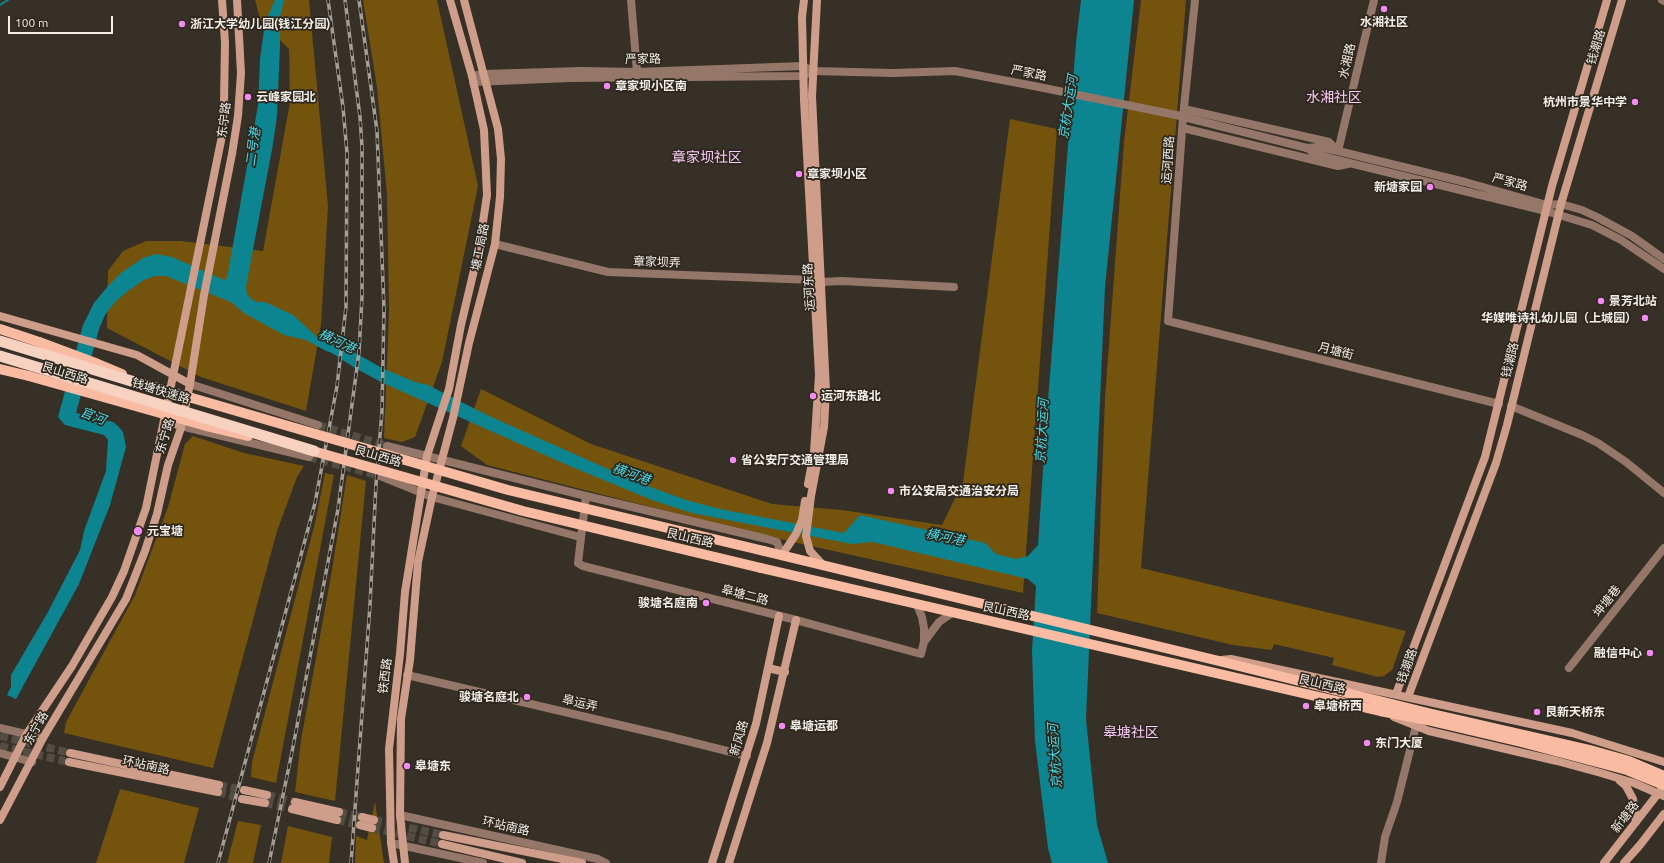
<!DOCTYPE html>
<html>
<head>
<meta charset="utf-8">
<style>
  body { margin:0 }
  #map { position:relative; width:1664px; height:863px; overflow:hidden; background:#373026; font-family:Ubuntu,sans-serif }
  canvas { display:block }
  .scale { position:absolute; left:8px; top:16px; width:105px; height:18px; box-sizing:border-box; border:2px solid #f3efe8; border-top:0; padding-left:5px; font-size:12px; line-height:14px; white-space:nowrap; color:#f3efe8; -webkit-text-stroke:3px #2d271d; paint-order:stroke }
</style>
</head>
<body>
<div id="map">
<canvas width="1664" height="863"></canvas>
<div class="scale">100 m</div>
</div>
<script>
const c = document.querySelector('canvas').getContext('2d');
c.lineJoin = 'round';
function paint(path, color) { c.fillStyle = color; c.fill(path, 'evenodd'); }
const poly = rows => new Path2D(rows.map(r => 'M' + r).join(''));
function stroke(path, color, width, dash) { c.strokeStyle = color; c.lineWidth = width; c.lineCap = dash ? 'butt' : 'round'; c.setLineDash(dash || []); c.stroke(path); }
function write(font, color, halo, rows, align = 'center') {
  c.font = font + ' Ubuntu,"Noto Sans SC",sans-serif'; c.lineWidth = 3.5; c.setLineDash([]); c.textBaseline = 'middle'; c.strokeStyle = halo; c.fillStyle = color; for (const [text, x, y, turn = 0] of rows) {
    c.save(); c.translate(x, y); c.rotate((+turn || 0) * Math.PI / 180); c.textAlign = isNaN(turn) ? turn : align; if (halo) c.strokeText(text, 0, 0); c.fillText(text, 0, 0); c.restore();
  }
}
paint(poly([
  [255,0,309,0,328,206,321,324,306,411,201,377,107,328,108,271,123,251,146,241,181,241,263,251,290,102,289,49,261,22],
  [363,0,437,0,478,186,442,362,415,437,402,442,384,438,389,311,387,195,377,87],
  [1141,0,1186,0,1141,568,1406,631,1392,670,1384,676,1378,677,1332,665,1334,658,1274,644,1272,650,1233,645,1097,613,1105,398,1124,142],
  [1010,119,1057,129,1023,593,748,532,487,465,461,446,481,389,591,444,772,504,842,510,942,525,963,482],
  [193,436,244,453,304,466,297,477,277,531,213,768,64,733,66,722,135,595,168,507,185,444],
  [325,473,334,475,276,783,251,777,252,762,315,523],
  [347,475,366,481,335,801,295,792,301,740,331,576],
  [120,789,199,808,184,863,96,863],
  [375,802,384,863,355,863,356,836,367,840],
  [238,821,261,825,253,863,227,863],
  [288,826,332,837,329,863,281,863]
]), '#74530c');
paint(poly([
  [275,0,284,0,280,16,280,46,277,116,273,144,246,287,247,294,251,299,257,302,265,302,293,315,317,337,329,338,382,368,415,382,428,385,487,415,637,482,686,500,720,509,844,533,860,515,985,543,996,554,1016,559,1028,556,1038,545,1046,426,1076,43,1081,0,1134,0,1105,287,1086,719,1097,825,1108,863,1052,863,1048,848,1035,741,1032,651,1036,586,1028,579,873,542,852,544,692,513,652,500,565,464,383,383,355,368,332,353,326,351,306,340,284,335,244,313,231,302,166,276,155,276,144,280,128,291,115,302,105,315,99,329,76,413,113,422,118,426,123,432,126,447,110,505,79,584,16,699,7,695,11,687,11,675,48,612,80,550,84,531,106,471,108,440,104,435,65,425,58,417,83,325,94,303,108,286,121,273,143,258,156,254,172,257,224,280,227,278,258,105,260,59,265,23]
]), '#0c8590');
stroke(poly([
  [0,5,8,0]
]), '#0c8590', 2);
stroke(poly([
  [318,425,387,446],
  [309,457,380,476]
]), '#534d43', 8, [8, 4]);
stroke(poly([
  [0,736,70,753],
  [0,746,69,762],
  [219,785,244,790],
  [218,792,242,799],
  [267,795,295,802],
  [265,803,292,809],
  [339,812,362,817],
  [337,820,360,825],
  [374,820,443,835],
  [372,828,442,844]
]), '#534d43', 8, [8, 4]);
stroke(poly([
  [1195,0,1183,117,1168,321,1499,404],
  [1662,0,1664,1],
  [1338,151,1374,0],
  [495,244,608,272,813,280,821,282,842,281,954,287],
  [190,384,318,425],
  [1511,406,1582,435,1598,443,1626,462,1664,493],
  [181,426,309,457],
  [387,446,586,496,767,539,777,542,782,555],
  [380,476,432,497,580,537],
  [586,496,578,563,583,566,796,620,921,654,924,642,924,628,922,617,917,605],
  [924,642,939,622,952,613],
  [1569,668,1664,548],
  [407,675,667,736,747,756],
  [1381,863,1385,837,1397,802,1416,726]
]), '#95776a', 8);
stroke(poly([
  [631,0,637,72],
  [472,76,484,74,581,71,637,72,803,66,813,71,893,73,955,71,1034,86],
  [473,82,570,78,803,76,809,73],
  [1184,109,1329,142,1338,151],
  [1183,128,1338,166,1348,164],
  [1307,148,1317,155,1546,211,1592,225,1621,240,1664,269],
  [1307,148,1318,147,1338,151,1465,182,1547,205,1561,204,1582,210,1597,217,1632,236,1664,259],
  [0,728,43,738],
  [0,753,32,762],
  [400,815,598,859,606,863],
  [391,843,483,863]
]), '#95776a', 8);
stroke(poly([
  [804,0,802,17,804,100,819,375,814,452,808,484],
  [817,0,812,96,826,391,824,427,811,496,806,536,810,551,823,565],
  [0,316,137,355,190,384],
  [164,421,181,426],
  [782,555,796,534,802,520,805,501],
  [1221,660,1231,659,1572,733,1664,762],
  [768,668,785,672],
  [1396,694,1485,457,1552,186,1607,0],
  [1408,697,1496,463,1507,425,1561,204,1622,0],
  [1394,717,1429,731,1557,761,1601,773,1634,783,1664,796],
  [70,753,219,785],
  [69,762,218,792],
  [1620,781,1626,786,1633,799,1636,822],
  [0,787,26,735,72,666,112,597,124,571,146,508,222,136,224,103,225,42,222,0],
  [244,790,267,795],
  [242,799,265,803],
  [295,802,339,812],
  [292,809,337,820],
  [362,817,374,820],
  [0,820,43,738,126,599,145,551,157,514,168,465,181,428,190,384,204,295,232,154,238,116,241,73,237,0],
  [360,825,372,828],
  [443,835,582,863],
  [442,844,522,863],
  [394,863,391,843,389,749,400,654,405,592,427,456,449,389,461,325,479,249,487,195,484,130,472,76,450,0],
  [405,863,400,815,401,719,410,660,418,562,432,497,453,418,469,343,495,244,500,197,501,159,498,129,464,0],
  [712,863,756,724,779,616],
  [729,863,767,743,796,620],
  [1604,863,1660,791],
  [1624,863,1640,845,1664,814]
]), '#ce9e8a', 8);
stroke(poly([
  [0,329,39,342],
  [0,369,29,376],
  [764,551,1219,661,1428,713,1590,750,1629,761,1664,776],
  [761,568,1380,711,1427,720,1521,742,1627,770,1664,785]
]), '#f9bca2', 10);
const rail = poly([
  [218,863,315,503,337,386,346,307,347,153,343,107,328,0],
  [269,863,293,747,338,509,359,352,362,297,362,147,360,117,345,0],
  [351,863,370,605,376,484,382,411,384,309,377,131,359,0]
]);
stroke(rail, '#a39e96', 3.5);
stroke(rail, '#2d271d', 2, [6]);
stroke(poly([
  [1034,86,1176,115,1307,148]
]), '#95776a', 8);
stroke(poly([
  [39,342,98,364,122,374],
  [29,376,210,427,248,436],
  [144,384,508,490,764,551],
  [306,449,523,511,761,568]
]), '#f9bca2', 10);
stroke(poly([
  [0,341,151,387],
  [0,356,314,451]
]), '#f8d2c1', 11);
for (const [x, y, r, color] of [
  [1384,9,4,"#f28af2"],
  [182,24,4,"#f28af2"],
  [607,86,4,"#f28af2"],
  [248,97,4,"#f28af2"],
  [1635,102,4,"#f28af2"],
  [799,174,4,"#f28af2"],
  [1430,187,4,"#f28af2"],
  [1601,301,4,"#f28af2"],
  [1645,318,4,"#f28af2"],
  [813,396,4,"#f28af2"],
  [733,460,4,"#f28af2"],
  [891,491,4,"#f28af2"],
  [138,531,5,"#f28af2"],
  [706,603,4,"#f28af2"],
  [1650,653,4,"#f28af2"],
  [527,697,4,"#f28af2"],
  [1306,706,4,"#f28af2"],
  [1537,712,4,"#f28af2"],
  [782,726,4,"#f28af2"],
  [1367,743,4,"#f28af2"],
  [407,766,4,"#f28af2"]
]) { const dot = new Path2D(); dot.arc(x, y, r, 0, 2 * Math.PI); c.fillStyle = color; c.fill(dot); stroke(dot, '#2d271d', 1.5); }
write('bold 12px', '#f3efe8', '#2d271d', [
  ["水湘社区",1384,22,"center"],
  ["浙江大学幼儿园(钱江分园)",190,24],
  ["章家坝小区南",615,86],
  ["云峰家园北",256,97],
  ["杭州市景华中学",1627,102,"right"],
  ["章家坝小区",807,174],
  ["新塘家园",1422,187,"right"],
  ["景芳北站",1609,301],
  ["华媒唯诗礼幼儿园（上城园）",1637,318,"right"],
  ["运河东路北",821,396],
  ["省公安厅交通管理局",741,460],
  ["市公安局交通治安分局",899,491],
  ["元宝塘",147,531],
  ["骏塘名庭南",698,603,"right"],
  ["融信中心",1642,653,"right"],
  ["骏塘名庭北",519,697,"right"],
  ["皋塘桥西",1314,706],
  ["艮新天桥东",1545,712],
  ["皋塘运都",790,726],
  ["东门大厦",1375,743],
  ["皋塘东",415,766]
], 'left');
write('12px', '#f3efe8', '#2d271d', [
  ["钱潮路",1596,47,-73],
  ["严家路",643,59,-1],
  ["水湘路",1347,61,-77],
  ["严家路",1029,73,11],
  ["东宁路",224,120,-83],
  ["运河西路",1168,160,-86],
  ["严家路",1510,182,15],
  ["塘工局路",480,247,-79],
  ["章家坝弄",657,262,2],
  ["运河东路",809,287,-93],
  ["月塘街",1336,351,14],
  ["钱潮路",1510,360,-76],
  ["艮山西路",65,373,17],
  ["钱塘快速路",161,391,17],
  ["东宁路",165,436,-73],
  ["艮山西路",378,456,16],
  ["艮山西路",690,538,13],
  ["皋塘二路",745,595,14],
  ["坤塘巷",1607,601,-52],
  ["艮山西路",1006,611,12],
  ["钱潮路",1407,666,-70],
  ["铁西路",385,676,-83],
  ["艮山西路",1322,684,13],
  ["皋运弄",580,703,13],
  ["东宁路",36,728,-61],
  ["新风路",739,738,-74],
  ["环站南路",146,765,12],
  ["新塘路",1625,817,-53],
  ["环站南路",506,826,13]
]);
write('italic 13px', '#46dceb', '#2d271d', [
  ["京杭大运河",1068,107,-81],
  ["二号港",253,147,-82],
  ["横河港",337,341,25],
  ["官河",93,416,21],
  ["京杭大运河",1042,431,-87],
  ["横河港",631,474,20],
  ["横河港",945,537,12],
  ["京杭大运河",1055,756,-94]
]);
write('14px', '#facbf9', '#2d271d', [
  ["水湘社区",1334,97],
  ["章家坝社区",707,157],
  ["皋塘社区",1131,732]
]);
</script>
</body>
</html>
